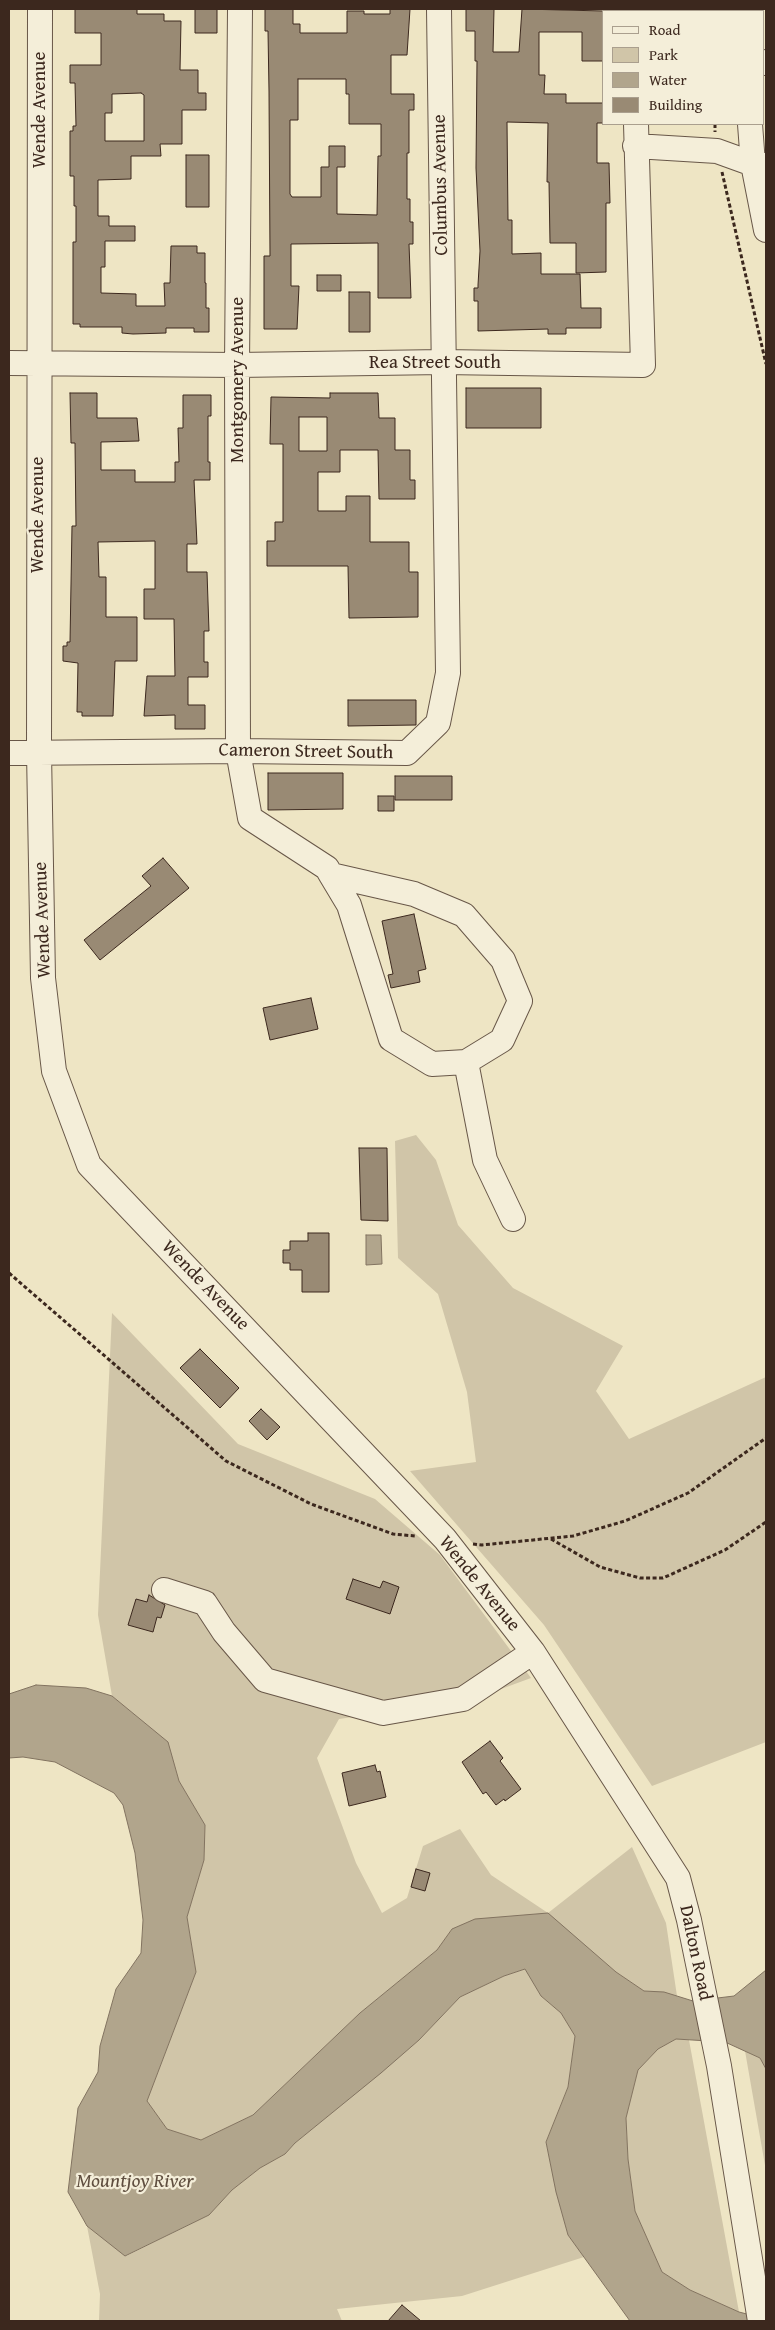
<!DOCTYPE html>
<html>
<head>
<meta charset="utf-8">
<style>
  body { margin:0 }
  #map { position:relative; width:775px; height:2330px; overflow:hidden; background:#eee5c4; font-family:"Gentium Book Plus",serif }
  canvas { display:block }
  .frame { position:absolute; inset:0; border:10px solid #3c281e; pointer-events:none }
  .legend { position:absolute; left:602px; top:10px; width:162px; height:115px; box-sizing:border-box; background:#f4eed9; border:1px solid #aa9f8e; margin:0; padding:6px 9px; list-style:none; font-size:15px; color:#3c281e }
  .legend li { display:flex; align-items:center; gap:10px; height:25px }
  .legend b { width:25px; border:1px solid #aa9f8e }
</style>
</head>
<body>
<div id="map">
<canvas width="775" height="2330"></canvas>
<div class="frame"></div>
<ul class="legend">
<li><b style="height:6px;background:#f4eed9"></b>Road</li>
<li><b style="height:14px;background:#d0c5a8"></b>Park</li>
<li><b style="height:14px;background:#b1a58c"></b>Water</li>
<li><b style="height:14px;background:#998a74"></b>Building</li>
</ul>
</div>
<script>
const c = document.querySelector('canvas').getContext('2d');
c.lineJoin = 'round';
function paint(path, color) { c.fillStyle = color; c.fill(path, 'evenodd'); }
const poly = rows => new Path2D(rows.map(r => 'M' + r).join(''));
function stroke(path, color, width, dash) { c.strokeStyle = color; c.lineWidth = width; c.lineCap = dash ? 'butt' : 'round'; c.setLineDash(dash || []); c.stroke(path); }
function write(font, color, halo, rows, align = 'center') {
  c.font = font + ' "Gentium Book Plus",serif'; c.lineWidth = 4.5; c.setLineDash([]); c.textBaseline = 'middle'; c.strokeStyle = halo; c.fillStyle = color; for (const [text, x, y, turn = 0] of rows) {
    c.save(); c.translate(x, y); c.rotate((+turn || 0) * Math.PI / 180); c.textAlign = isNaN(turn) ? turn : align; if (halo) c.strokeText(text, 0, 0); c.fillText(text, 0, 0); c.restore();
  }
}
paint(poly([
  [416,1135,436,1160,458,1225,513,1288,623,1346,596,1391,629,1439,766,1377,766,1742,652,1786,544,1625,410,1471,476,1462,467,1392,438,1294,398,1258,395,1141],
  [112,1313,238,1444,375,1499,440,1555,531,1678,474,1699,339,1719,317,1758,356,1863,382,1913,407,1898,423,1846,460,1829,491,1875,548,1913,632,1847,666,1923,677,1996,644,1991,616,1972,583,1944,452,1929,437,1950,360,2013,253,2115,201,2140,167,2129,147,2101,196,1972,187,1917,204,1860,205,1825,179,1781,167,1742,112,1696,98,1615],
  [526,1969,541,1996,561,2013,575,2036,568,2087,546,2142,568,2235,584,2257,462,2296,337,2309,342,2321,99,2321,100,2294,87,2226,126,2256,209,2215,232,2190,260,2168,285,2154,295,2143,419,2040,460,1997,504,1976],
  [676,2039,689,2040,739,2312,690,2290,662,2272,635,2211,628,2159,626,2118,638,2070,658,2049],
  [745,2051,760,2058,766,2069,766,2171]
]), '#d0c5a8');
const water = poly([
  [366,1235,381,1235,382,1264,366,1265,366,1235],
  [36,1685,86,1688,112,1696,168,1742,179,1781,205,1825,204,1860,187,1917,196,1972,147,2101,167,2129,201,2140,253,2115,360,2013,437,1950,452,1929,475,1919,548,1913,616,1972,644,1991,664,1992,693,2001,734,1996,766,1970,766,2069,760,2058,725,2042,676,2039,658,2049,638,2070,626,2118,628,2159,635,2211,662,2272,690,2290,739,2312,766,2319,766,2321,630,2321,568,2235,556,2192,546,2142,568,2087,575,2036,561,2013,541,1996,525,1969,504,1976,460,1997,419,2040,381,2073,295,2143,285,2154,260,2168,232,2190,209,2215,125,2256,87,2226,68,2192,78,2108,98,2072,100,2046,116,1989,141,1953,143,1920,135,1853,123,1805,114,1793,55,1762,23,1757,9,1758,9,1694,36,1685]
]);
paint(water, '#b1a58c');
stroke(water, '#827360', 1);
const building = poly([
  [75,9,137,9,137,14,164,14,164,21,181,21,180,70,198,70,198,93,206,93,206,110,182,110,182,144,160,144,161,156,131,156,131,179,98,180,98,216,109,216,109,226,135,226,135,241,105,241,105,267,101,267,101,293,136,294,136,306,165,306,164,283,170,283,171,246,197,246,197,253,205,253,205,283,206,283,206,308,209,308,209,332,194,332,194,328,166,328,166,333,133,334,122,333,122,327,80,327,80,324,73,324,73,242,76,242,76,206,74,206,74,176,70,176,70,131,73,131,73,126,76,126,75,83,70,83,70,65,101,65,101,33,75,33,75,9],
  [141,93,144,95,144,141,105,141,105,113,112,113,112,94,141,93],
  [195,9,217,9,217,33,195,33,195,9],
  [265,9,293,9,293,24,300,24,300,33,347,33,347,11,364,11,364,14,390,14,390,9,410,9,407,55,391,55,391,94,414,94,414,110,409,110,409,153,407,153,407,199,410,199,410,222,413,222,413,244,409,244,411,298,378,298,378,243,291,244,291,286,299,286,297,329,264,329,264,256,270,256,269,91,268,31,265,31,265,9],
  [298,79,346,79,346,94,349,94,349,124,381,124,381,156,378,156,377,215,337,214,337,167,345,167,345,146,329,146,329,167,321,167,321,197,292,197,290,194,290,120,298,120,298,79],
  [466,9,494,9,493,52,519,52,522,9,604,11,604,61,582,61,582,32,539,32,539,75,545,75,544,94,566,94,566,103,604,103,604,123,597,123,597,163,609,163,610,203,606,203,606,272,576,273,576,243,550,243,549,182,547,182,548,123,507,122,508,220,512,220,512,254,541,253,541,274,580,274,581,308,601,308,601,328,566,328,566,334,548,334,548,329,478,331,478,301,474,301,474,288,478,288,478,285,480,251,476,168,477,61,475,61,475,31,466,31,466,9],
  [186,155,209,155,209,207,186,207,186,155],
  [317,275,341,275,341,291,317,291,317,275],
  [349,292,370,292,370,332,349,332,349,292],
  [466,388,541,388,541,428,466,428,466,388],
  [70,393,97,393,97,418,137,418,139,441,101,442,101,470,135,470,135,482,175,482,175,462,179,462,178,428,183,428,183,395,211,395,211,416,208,416,208,462,210,462,210,480,194,480,197,544,187,544,187,572,207,572,209,631,204,631,204,662,208,662,208,677,188,677,188,705,205,705,205,729,175,729,175,715,144,716,147,676,175,676,174,619,144,619,144,589,155,589,155,541,98,542,99,577,106,577,106,617,137,617,137,661,115,661,113,716,82,716,82,712,77,712,78,663,63,661,63,646,67,646,67,642,70,642,72,526,76,526,75,443,71,443,70,393],
  [330,393,378,393,379,418,395,418,395,450,410,450,410,480,415,480,415,499,379,499,378,450,340,450,340,472,318,472,318,511,346,511,346,496,370,496,370,542,409,542,409,572,418,572,418,617,349,618,348,566,267,566,267,541,275,541,275,522,283,522,283,444,270,444,271,397,330,398,330,393],
  [299,417,327,417,327,451,299,451,299,417],
  [348,700,416,700,416,725,348,726,348,700],
  [268,773,343,773,343,809,268,810,268,773],
  [395,776,452,776,452,800,395,800,395,776],
  [378,796,394,796,394,811,378,811,378,796],
  [163,858,189,888,100,960,84,940,151,886,142,876,163,858],
  [414,914,426,969,418,971,420,982,391,988,388,975,393,974,382,921,414,914],
  [311,998,318,1029,270,1040,263,1008,311,998],
  [359,1148,387,1148,388,1221,361,1220,359,1148],
  [308,1233,329,1233,329,1292,302,1292,302,1270,290,1270,290,1263,283,1263,283,1250,290,1250,290,1241,308,1241,308,1233],
  [200,1349,239,1388,220,1408,180,1368,200,1349],
  [261,1409,280,1427,267,1440,249,1421,261,1409],
  [353,1579,380,1588,383,1581,399,1587,390,1614,346,1599,353,1579],
  [149,1595,165,1605,161,1618,157,1617,153,1632,128,1625,136,1599,147,1602,149,1595],
  [490,1741,503,1758,500,1761,521,1789,505,1801,504,1799,496,1805,486,1792,483,1794,462,1762,490,1741],
  [375,1765,377,1772,380,1771,386,1797,349,1806,342,1773,375,1765],
  [416,1869,430,1873,425,1891,411,1887,416,1869],
  [402,2305,421,2321,388,2321,402,2305]
]);
paint(building, '#998a74');
stroke(building, '#3c281e', 1);
const minor = poly([
  [40,9,39,752,43,978,54,1071,89,1165,445,1539,533,1652,678,1878,689,1920,719,2066,760,2321],
  [240,9,237,365,238,751,250,818,327,868,331,875,349,905,391,1039,432,1064,466,1062,502,1040,520,1001,503,960,464,915,414,894,331,875],
  [637,11,637,9],
  [764,63,766,62],
  [750,124,753,164,766,230],
  [635,146,717,151,753,164,766,165],
  [9,363,237,365,443,362,643,365,636,124],
  [9,753,238,751,407,753,438,723,448,673,439,9],
  [466,1062,485,1160,513,1219],
  [164,1590,205,1603,224,1632,265,1680,383,1713,463,1699,533,1652]
]);
stroke(minor, '#685748', 26);
stroke(poly([
  [706,9,706,11],
  [715,124,715,132],
  [722,172,766,364],
  [9,1273,226,1461,311,1504,393,1534,415,1536],
  [551,1539,600,1567,640,1578,663,1578,725,1550,766,1522],
  [473,1544,482,1545,573,1536,625,1521,688,1493,766,1438]
]), '#3c281e', 3, [4, 2.5]);
stroke(minor, '#f4eed9', 24);
write('19px', '#3c281e', '#f4eed9', [
  ["Wende Avenue",40,110,-90],
  ["Columbus Avenue",441,185,-91],
  ["Rea Street South",435,363],
  ["Montgomery Avenue",238,380,-90],
  ["Wende Avenue",38,515,-90],
  ["Cameron Street South",306,752,1],
  ["Wende Avenue",43,920,-92],
  ["Wende Avenue",205,1286,46],
  ["Wende Avenue",479,1584,51],
  ["Dalton Road",695,1953,78]
]);
write('italic 20px', '#5f4e3f', '#f4eed9', [
  ["Mountjoy River",135,2182]
]);
</script>
</body>
</html>
